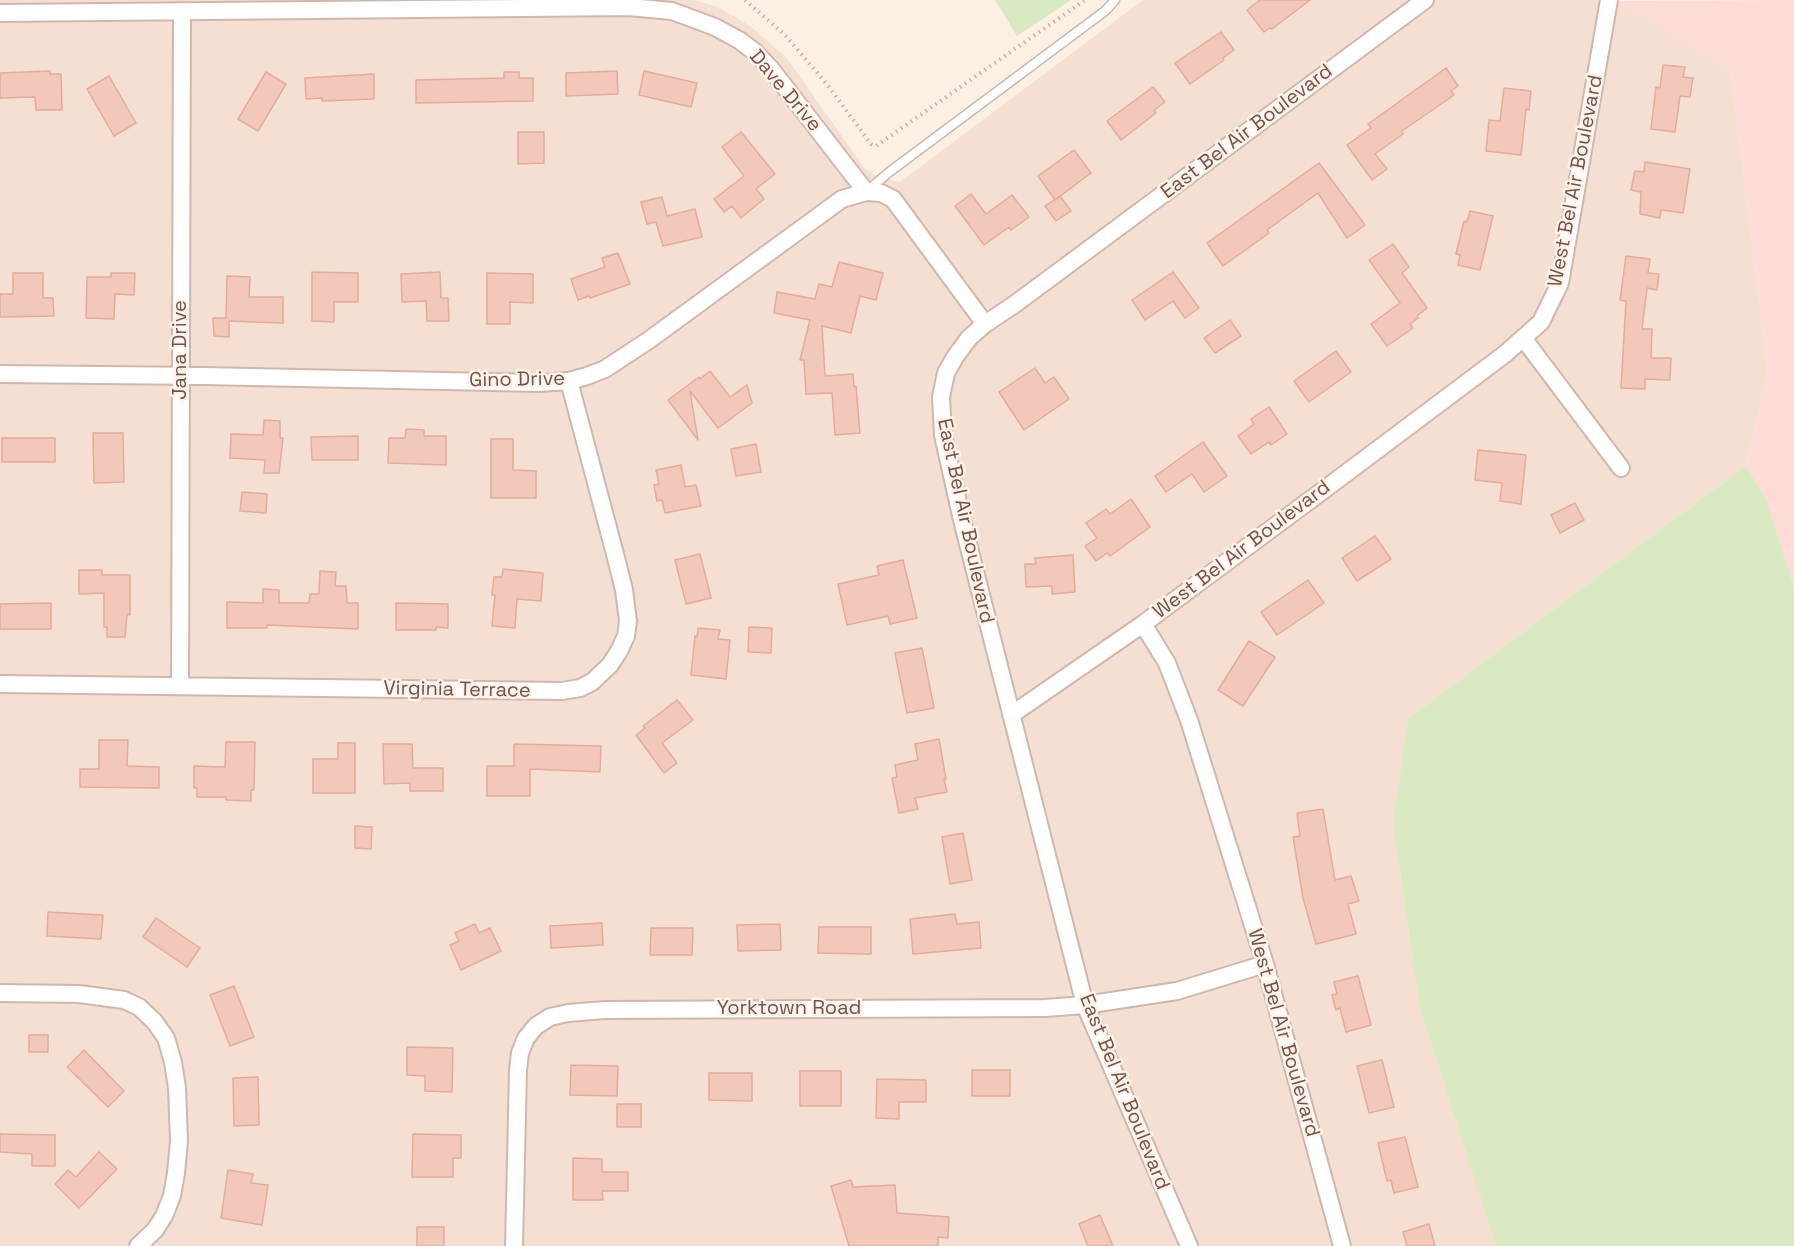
<!DOCTYPE html>
<html>
<head>
<meta charset="utf-8">
<style>
  body { margin:0 }
  canvas { display:block; background:#fcefe4 }
</style>
</head>
<body>
<canvas width="1794" height="1246"></canvas>
<script>
const c = document.querySelector('canvas').getContext('2d');
c.lineJoin = 'round';
function paint(path, color) { c.fillStyle = color; c.fill(path, 'evenodd'); }
const poly = rows => new Path2D(rows.map(r => 'M' + r).join(''));
function stroke(path, color, width, dash) { c.strokeStyle = color; c.lineWidth = width; c.lineCap = dash ? 'butt' : 'round'; c.setLineDash(dash || []); c.stroke(path); }
function write(font, color, halo, rows, align = 'center') {
  c.font = font + ' "Space Grotesk",sans-serif'; c.lineWidth = 5; c.setLineDash([]); c.textBaseline = 'middle'; c.strokeStyle = halo; c.fillStyle = color; for (const [text, x, y, turn = 0] of rows) {
    c.save(); c.translate(x, y); c.rotate((+turn || 0) * Math.PI / 180); c.textAlign = isNaN(turn) ? turn : align; if (halo) c.strokeText(text, 0, 0); c.fillText(text, 0, 0); c.restore();
  }
}
paint(poly([
  [0,0,694,0,718,7,750,26,786,57,865,169,879,177,900,182,1143,0,1618,0,1731,71,1768,372,1746,466,1408,719,1393,824,1420,1008,1496,1246,0,1246]
]), '#f4dfd2');
paint(poly([
  [1794,0,1794,588,1766,498,1746,466,1768,372,1731,71,1618,1]
]), '#fddcd8');
paint(poly([
  [995,0,1071,0,1017,36],
  [1746,466,1766,498,1794,588,1794,1246,1496,1246,1420,1008,1393,824,1408,719]
]), '#d9eac2');
const building = poly([
  [1260,0,1310,0,1272,29,1270,28,1264,32,1247,10,1260,0],
  [1221,32,1234,50,1223,58,1224,60,1190,84,1175,63,1221,32],
  [1663,65,1685,67,1683,77,1693,78,1690,97,1680,96,1675,132,1651,129,1656,87,1660,88,1663,65],
  [1446,68,1458,86,1451,91,1454,95,1402,131,1403,134,1375,154,1387,169,1372,180,1347,145,1371,128,1368,124,1446,68],
  [50,71,50,74,61,74,62,110,36,110,35,97,0,98,0,73,50,71],
  [617,71,618,94,566,96,566,73,617,71],
  [644,71,697,83,691,107,639,95,644,71],
  [266,72,286,84,258,131,238,119,266,72],
  [504,72,519,72,519,78,533,78,533,101,416,103,416,80,504,78,504,72],
  [374,74,374,99,322,101,322,98,306,99,305,78,374,74],
  [109,76,136,123,114,136,87,89,109,76],
  [1153,87,1165,102,1154,110,1156,113,1121,140,1107,121,1153,87],
  [1504,88,1531,91,1529,110,1526,109,1521,155,1486,151,1489,120,1500,121,1504,88],
  [518,132,544,132,544,163,518,164,518,132],
  [741,132,775,174,756,189,764,199,741,218,732,206,724,212,714,199,744,176,722,147,741,132],
  [1074,150,1091,173,1055,200,1038,176,1074,150],
  [1645,162,1690,169,1683,213,1661,210,1660,218,1640,214,1641,192,1631,190,1635,171,1644,172,1645,162],
  [1319,163,1365,225,1347,238,1318,193,1267,230,1269,233,1223,266,1207,243,1319,163],
  [971,194,986,214,1012,195,1029,217,1011,230,1009,227,984,245,955,206,971,194],
  [1060,196,1071,211,1056,221,1045,206,1060,196],
  [662,197,667,216,695,209,702,237,663,246,656,222,647,224,641,202,662,197],
  [1470,211,1493,216,1480,270,1458,265,1460,255,1456,254,1464,221,1467,222,1470,211],
  [1393,244,1409,267,1402,273,1427,308,1417,316,1418,318,1410,324,1413,328,1387,346,1371,324,1400,303,1369,260,1393,244],
  [618,253,630,284,590,298,589,296,578,300,571,279,605,267,602,258,618,253],
  [1626,256,1650,259,1648,273,1659,274,1657,290,1647,288,1642,329,1652,329,1651,358,1671,358,1670,380,1645,379,1645,389,1621,388,1626,301,1620,300,1626,256],
  [839,262,883,273,876,300,860,296,851,333,822,326,825,376,853,374,854,387,856,386,860,433,835,435,832,393,806,394,804,360,800,360,810,320,774,313,777,292,815,299,819,284,832,287,839,262],
  [312,272,358,273,358,302,334,302,334,322,312,321,312,272],
  [440,272,441,298,448,298,449,321,427,321,426,301,402,302,401,274,440,272],
  [1173,272,1199,308,1185,318,1173,301,1145,320,1132,300,1173,272],
  [13,273,43,273,43,298,53,298,54,316,0,317,0,294,13,294,13,273],
  [111,273,135,273,134,295,115,294,114,319,86,318,87,277,111,277,111,273],
  [487,273,533,274,533,303,510,302,510,324,487,324,487,273],
  [227,276,250,277,249,297,283,297,283,323,229,321,229,337,214,336,213,318,226,318,227,276],
  [1230,320,1241,336,1215,353,1204,338,1230,320],
  [1336,351,1351,372,1309,402,1294,381,1336,351],
  [1035,368,1045,383,1054,377,1069,399,1024,430,999,392,1035,368],
  [710,371,730,397,747,385,752,403,718,428,690,391,698,440,668,400,699,377,700,379,710,371],
  [1269,407,1287,434,1271,445,1269,442,1251,454,1238,436,1254,424,1251,419,1269,407],
  [264,420,280,421,280,438,283,438,279,473,264,473,265,460,230,458,231,434,263,435,264,420],
  [406,429,424,430,424,436,446,436,446,465,388,463,389,438,405,438,406,429],
  [93,433,123,433,124,482,94,483,93,433],
  [358,436,358,460,312,460,311,437,358,436],
  [2,438,55,438,55,462,2,462,2,438],
  [491,439,513,439,513,470,536,471,536,498,491,498,491,439],
  [1203,442,1227,476,1204,492,1192,474,1166,492,1155,476,1203,442],
  [756,444,761,472,736,476,731,449,756,444],
  [1478,450,1526,455,1521,504,1500,501,1502,483,1475,480,1478,450],
  [681,465,685,487,696,485,701,506,665,513,662,500,657,501,654,485,659,484,656,470,681,465],
  [242,492,267,494,266,513,240,511,242,492],
  [1131,499,1150,527,1110,556,1107,553,1096,561,1085,546,1097,538,1086,523,1106,509,1110,514,1131,499],
  [1575,503,1584,520,1560,533,1551,515,1575,503],
  [1375,536,1391,559,1357,581,1342,558,1375,536],
  [700,554,711,598,686,604,675,560,700,554],
  [1073,555,1075,592,1052,594,1052,586,1026,587,1025,564,1036,564,1035,558,1073,555],
  [903,560,917,618,890,624,888,616,847,625,838,584,879,575,877,566,903,560],
  [503,569,543,573,541,601,517,599,515,628,492,626,495,595,492,595,494,577,502,577,503,569],
  [79,570,102,570,102,575,130,575,130,615,127,614,125,637,107,637,107,627,104,627,104,593,79,594,79,570],
  [320,571,336,572,335,586,346,586,347,603,358,603,358,629,267,625,267,628,227,628,227,602,263,603,263,589,279,590,279,603,309,603,310,594,319,594,320,571],
  [1308,580,1324,603,1277,635,1261,612,1308,580],
  [51,603,51,629,0,629,0,604,51,603],
  [396,603,448,604,448,628,436,627,436,630,396,630,396,603],
  [749,627,772,628,771,653,748,652,749,627],
  [698,628,720,630,718,639,730,640,726,679,691,675,695,636,697,637,698,628],
  [1249,641,1275,657,1243,706,1218,690,1249,641],
  [922,648,934,708,907,713,895,653,922,648],
  [677,700,693,720,662,743,677,763,664,773,636,735,645,728,643,726,677,700],
  [939,739,946,779,944,779,947,792,915,798,918,809,899,813,892,778,897,777,895,765,918,760,915,744,939,739],
  [99,740,128,740,127,766,159,767,159,788,80,787,80,769,99,769,99,740],
  [226,742,255,742,254,790,251,790,251,801,226,800,226,797,197,797,197,788,194,788,194,766,225,767,226,742],
  [338,743,355,743,355,793,313,793,313,759,338,759,338,743],
  [383,744,412,744,413,768,443,768,443,791,410,791,410,783,384,784,383,744],
  [514,744,601,746,600,772,530,769,530,796,487,796,487,766,514,766,514,744],
  [1323,809,1335,880,1351,876,1359,901,1348,904,1356,934,1316,944,1303,898,1293,837,1300,836,1297,813,1323,809],
  [355,826,372,827,371,849,355,848,355,826],
  [963,833,972,880,950,884,942,837,963,833],
  [48,912,103,915,101,939,47,936,48,912],
  [955,914,957,924,979,922,981,948,913,954,910,919,955,914],
  [156,918,200,948,187,967,143,937,156,918],
  [602,923,603,945,551,948,550,926,602,923],
  [475,924,479,933,490,928,501,951,461,970,450,945,459,941,455,933,475,924],
  [780,924,781,950,738,951,737,925,780,924],
  [819,927,871,927,871,954,818,953,819,927],
  [651,928,693,928,692,955,650,955,651,928],
  [1358,976,1371,1025,1346,1032,1340,1008,1336,1010,1332,995,1337,994,1334,982,1358,976],
  [234,986,254,1037,230,1046,210,995,234,986],
  [29,1035,48,1035,48,1052,29,1052,29,1035],
  [407,1047,453,1048,452,1092,425,1091,425,1076,407,1075,407,1047],
  [84,1050,124,1091,108,1107,67,1067,84,1050],
  [1382,1060,1394,1107,1369,1113,1357,1066,1382,1060],
  [571,1065,618,1066,617,1096,570,1095,571,1065],
  [972,1070,1010,1070,1010,1096,972,1096,972,1070],
  [800,1071,841,1071,841,1106,800,1106,800,1071],
  [709,1073,752,1073,752,1101,709,1100,709,1073],
  [258,1077,259,1125,234,1126,233,1078,258,1077],
  [877,1079,926,1080,926,1102,899,1102,899,1119,876,1118,877,1079],
  [617,1104,641,1104,641,1127,617,1127,617,1104],
  [0,1134,55,1135,55,1166,32,1166,32,1154,0,1152,0,1134],
  [413,1134,461,1135,461,1158,453,1158,453,1177,412,1177,413,1134],
  [1405,1137,1418,1187,1394,1193,1391,1180,1387,1181,1378,1143,1405,1137],
  [99,1152,117,1169,79,1208,55,1184,68,1170,76,1177,99,1152],
  [573,1158,602,1159,602,1172,628,1172,628,1191,602,1191,603,1200,573,1200,573,1158],
  [228,1170,253,1174,251,1183,268,1185,262,1225,221,1218,228,1170],
  [851,1180,853,1187,895,1185,897,1213,949,1217,948,1238,938,1237,938,1246,849,1246,831,1186,851,1180],
  [1100,1215,1113,1246,1088,1246,1079,1224,1100,1215],
  [1429,1224,1435,1246,1407,1246,1403,1232,1429,1224],
  [417,1227,444,1227,444,1246,417,1246,417,1227]
]);
paint(building, '#f2c8bb');
stroke(building, '#e4ab9c', 1.5);
const service = poly([
  [866,192,888,173,1105,11,1115,0]
]);
const minor = poly([
  [0,13,629,7,672,11,715,27,739,40,755,52,771,69,866,192],
  [1523,338,1621,468],
  [0,374,203,376,540,383,569,381,587,376,605,369,649,340,842,199,866,192,881,193,893,199,985,324],
  [1143,624,1167,663,1189,720,1265,964,1342,1246],
  [0,684,562,691,580,688,592,682,610,665,619,651,626,636,628,621,624,590,615,554,569,381],
  [180,686,182,13],
  [1011,715,1143,624,1325,489,1505,354,1541,322,1560,283,1564,260,1609,0],
  [0,993,79,994,124,1000,139,1007,154,1021,166,1038,173,1062,177,1088,179,1141,176,1173,172,1196,164,1216,155,1230,138,1246],
  [514,1246,518,1070,520,1053,526,1038,536,1026,550,1017,568,1013,605,1010,1045,1008,1085,1005,1177,991,1265,964],
  [1189,1246,1085,1005,961,516,943,435,941,397,946,373,955,357,969,338,985,324,1015,304,1425,0]
]);
stroke(service, '#d0b7ad', 11);
stroke(minor, '#d0b7ad', 20);
stroke(poly([
  [745,0,785,35,826,83,871,144,876,146,1085,0]
]), '#d7ab9f', 4, [1.5, 4.5]);
stroke(service, '#fff', 8);
stroke(minor, '#fff', 16);
write('20px', '#755149', '#fff3ea', [
  ["Dave Drive",785,91,50],
  ["East Bel Air Boulevard",1247,132,-37],
  ["West Bel Air Boulevard",1576,181,-79],
  ["Jana Drive",181,350,-90],
  ["Gino Drive",517,380,-1],
  ["East Bel Air Boulevard",965,521,78],
  ["West Bel Air Boulevard",1242,550,-37],
  ["Virginia Terrace",457,690,1],
  ["Yorktown Road",789,1009],
  ["West Bel Air Boulevard",1283,1033,74],
  ["East Bel Air Boulevard",1124,1092,68]
]);
</script>
</body>
</html>
